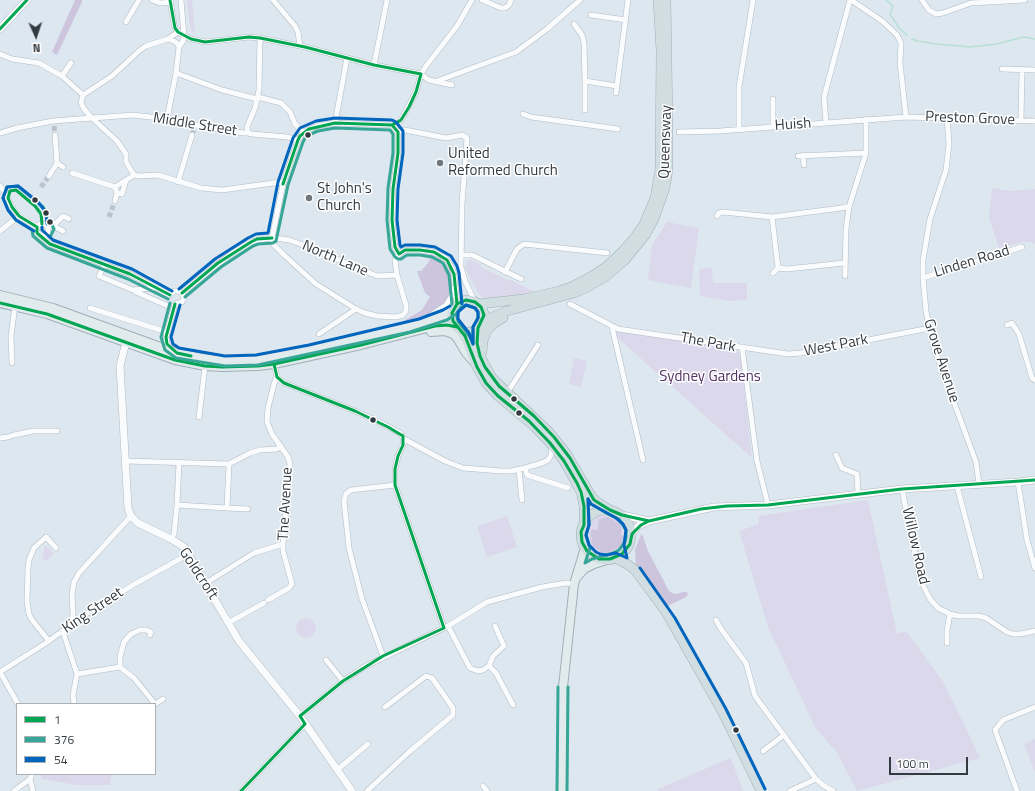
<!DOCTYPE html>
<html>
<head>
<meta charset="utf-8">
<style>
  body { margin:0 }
  #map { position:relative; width:1035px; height:791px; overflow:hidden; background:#dde7ef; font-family:"Titillium Web",sans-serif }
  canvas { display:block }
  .legend { position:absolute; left:16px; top:703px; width:140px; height:72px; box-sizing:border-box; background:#fff; border:1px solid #adb0b3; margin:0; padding:5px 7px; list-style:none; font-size:12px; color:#333a40 }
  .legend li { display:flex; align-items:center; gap:8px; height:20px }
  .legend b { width:20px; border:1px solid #adb0b3 }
  .north { position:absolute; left:16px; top:16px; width:40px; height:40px; -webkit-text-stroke:3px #fff; paint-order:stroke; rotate:177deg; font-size:11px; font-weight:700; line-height:16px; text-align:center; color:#333a40 }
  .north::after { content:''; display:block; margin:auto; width:14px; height:18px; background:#333a40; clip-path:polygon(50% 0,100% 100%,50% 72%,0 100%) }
  .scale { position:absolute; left:889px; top:757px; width:79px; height:18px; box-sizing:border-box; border:2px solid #333a40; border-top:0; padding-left:5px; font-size:12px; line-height:14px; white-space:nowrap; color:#333a40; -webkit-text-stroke:3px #fff; paint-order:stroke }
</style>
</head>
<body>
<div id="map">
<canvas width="1035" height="791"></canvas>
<ul class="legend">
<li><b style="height:5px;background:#00a651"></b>1</li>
<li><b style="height:5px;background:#36a797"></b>376</li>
<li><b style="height:5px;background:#0065bd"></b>54</li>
</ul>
<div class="north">N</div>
<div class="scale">100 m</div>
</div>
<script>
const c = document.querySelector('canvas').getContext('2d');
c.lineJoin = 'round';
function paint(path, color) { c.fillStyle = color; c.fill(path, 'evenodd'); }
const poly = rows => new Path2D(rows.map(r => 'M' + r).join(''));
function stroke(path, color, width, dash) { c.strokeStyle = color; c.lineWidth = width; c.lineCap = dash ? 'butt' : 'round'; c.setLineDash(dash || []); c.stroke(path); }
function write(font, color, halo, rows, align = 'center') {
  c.font = font + ' "Titillium Web",sans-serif'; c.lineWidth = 3; c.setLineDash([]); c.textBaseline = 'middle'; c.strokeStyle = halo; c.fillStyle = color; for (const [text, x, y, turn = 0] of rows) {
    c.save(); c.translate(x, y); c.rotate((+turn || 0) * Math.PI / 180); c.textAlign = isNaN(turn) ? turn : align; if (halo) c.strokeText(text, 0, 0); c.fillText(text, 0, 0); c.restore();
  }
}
paint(poly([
  [187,0,192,0,195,34,190,28],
  [992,188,1010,191,1035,189,1035,244,1032,242,1024,242,999,248,989,218],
  [667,222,699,228,691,288,648,280,652,245],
  [469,259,481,265,481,267,510,281,511,280,533,291,532,294,487,299,482,297,478,293,465,268,466,263],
  [712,268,713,283,747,283,747,300,730,301,700,296,699,269],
  [619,331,733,348,739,353,741,360,752,458,619,339,617,334],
  [574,358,587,361,581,387,569,384],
  [868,500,897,634,906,631,944,683,980,758,857,791,838,754,815,727,768,627,739,531,759,524,758,516],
  '586 535a21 21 0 1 1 42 0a21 21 0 1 1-42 0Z',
  [507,516,517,547,487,557,477,526],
  [45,546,54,553,47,561,42,558],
  '296 628a10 10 0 1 1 20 0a10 10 0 1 1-20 0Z',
  [1035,739,1035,772,1024,744],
  [731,758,743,791,659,791,658,789],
  [41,774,112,774,110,785,76,785,42,779]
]), '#dcd8eb');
paint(poly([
  [75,0,82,0,82,2,57,55,52,52],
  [431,254,441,259,450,270,453,286,451,292,444,304,428,314,407,323,405,320,422,310,430,297,425,293,417,271,421,271,429,262],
  [608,517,620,524,622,530,621,534,624,538,623,542,618,548,607,553,601,552,593,546,591,542,592,539,590,533,592,529,597,530,598,528,599,519],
  [641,534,643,536,648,551,669,591,672,593,676,594,683,592,687,592,688,595,686,597,668,606,666,605,636,566,635,550]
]), '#cdc5de');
stroke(poly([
  [886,0,893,6,890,14,899,28,907,35],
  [912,39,917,41,936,44,970,47,996,44,1024,37,1035,39]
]), '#b7dfd4', 1.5);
stroke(poly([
  [54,126,55,135],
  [192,135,194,129],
  [41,187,49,176],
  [109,217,115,201]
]), '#bbc4cc', 5, [5, 2.5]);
const street = poly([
  [152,0,160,3,171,2],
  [170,0,174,24,175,28,178,32,191,39,205,42,249,37,260,38,305,47,374,65,421,74],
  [273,0,295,26,298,32,300,46],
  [482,0,501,8,505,8,509,5,511,0],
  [851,0,882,21,897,35,901,43,900,63,906,117],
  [922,0,929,10,936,14,943,13,971,3,1025,0],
  [591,15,626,20],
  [126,22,139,0],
  [574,24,582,35,584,43,585,81,617,86],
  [168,39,174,41,178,44,179,47],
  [0,54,12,59,39,63,62,76,83,95],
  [374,65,387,0],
  [1002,69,1035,70],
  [176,73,222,90,257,99],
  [421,74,429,80,452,85],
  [62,76,71,63],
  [437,81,516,52,547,29,580,0],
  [585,81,585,110],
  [616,93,628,0],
  [83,95,81,103,84,109,92,118,133,115,167,119,195,125,243,133,248,133,252,134,287,137,298,140],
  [83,95,112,76,139,51,146,46,168,39,178,32],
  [258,97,281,103,290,112,295,124,303,132],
  [773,99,773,127],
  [523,114,531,117,618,129],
  [947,117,949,144,946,170,930,219,923,260,923,278,926,311,934,348,976,462,979,484],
  [167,119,176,73,179,47,183,41,184,36,181,0],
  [401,120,416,92,421,74,426,66,457,26,472,0],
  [1021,120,1022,69],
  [335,123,347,58],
  [826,123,824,97,850,0],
  [739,129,739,87,753,0],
  [398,132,405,130,446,138,462,135,467,138,462,204,461,267,465,281,475,302],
  [398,132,398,153,393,189,392,220,395,247,399,254],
  [679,132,720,131,906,117,1035,121],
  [0,133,17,128,53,121,92,118,117,141,126,154,126,162,134,175],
  [248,133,247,127,255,108,259,90,260,38],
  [803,155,804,165],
  [798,156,866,153],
  [57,163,63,167],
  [72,173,115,187,134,175],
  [134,175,139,176,158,175,201,188,222,190,281,182,283,184],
  [49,176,57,163,55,135],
  [178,182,192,135],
  [0,186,4,191,12,207,19,216,37,227],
  [115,187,117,193,122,194,126,180],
  [115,201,117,193],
  [717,216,719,213,723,212,772,217,849,207],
  [772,217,778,268],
  [52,225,63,231],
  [37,227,37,233,42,236,50,244,130,274,170,295],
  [37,227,40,224,44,224,48,227],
  [48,227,56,223,63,216,69,219],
  [0,231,19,216],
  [42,236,48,234,48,227],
  [272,238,274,245,284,255,316,284,356,309,365,313,377,316,396,317,403,315,406,311,406,305,397,275,395,260,399,254],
  [272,238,283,184,298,140,303,132,317,126,335,123,392,125,398,132],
  [399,254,405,250,420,250,434,252,442,256,447,260,452,268,454,274,457,304],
  [461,255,472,255,521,279],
  [105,264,99,276,133,290,154,288],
  [778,268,787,269,844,263],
  [505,272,517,249,524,244,607,253],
  [773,273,778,268],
  [845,276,846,229,849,207,866,153,866,119],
  [923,278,1022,247],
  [136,292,168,306],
  [182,293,210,270,230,255,251,242,265,239,275,238,289,240,306,246,377,276,397,275],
  [170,295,174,291,179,291,182,293],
  [175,304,182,302,184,298,182,293],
  [570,304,618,329,788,354,801,353,930,328],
  [90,308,167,332],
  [425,319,446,305,451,297,455,286],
  [1007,325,1012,323,1019,334,1032,378,1035,380],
  [612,327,643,460],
  [319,334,356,309],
  [742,347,757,461,768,505],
  [172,350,167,344,166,337,175,304],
  [12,363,11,336,15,306],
  [274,364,277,377,284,383,355,411,381,423,400,433,404,439,445,461,463,468,501,471,511,471,525,468,527,475,568,488],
  [507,393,538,345],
  [199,417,205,366],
  [0,438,8,437,14,435,33,431,57,431],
  [404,439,403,445,398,456,395,469,395,485,444,628],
  [836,455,842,468,857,474,858,495],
  [126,461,229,464,250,453,260,450,277,449,281,446],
  [229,464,227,508,248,509],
  [525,468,542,463,548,460,551,455,552,447],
  [519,470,522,500],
  [1018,482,1027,540,1035,568],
  [957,486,981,577],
  [902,489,920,579,930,599,938,608,950,614,958,616,979,616,986,618,1007,632,1013,634,1020,634,1035,631],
  [177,505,179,463],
  [171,539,174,534,177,505,227,508],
  [206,583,254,553,283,544],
  [268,600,289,588,292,584,283,551,283,544,290,464,288,457,272,434,267,422,268,408,274,384,277,377],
  [716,620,721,629,746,663,755,696,816,779,823,785,833,791],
  [228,623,264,603],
  [72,625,73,612,72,595,74,582,79,573,131,516],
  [448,626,470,668,478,671,483,670,489,666,493,656,504,646,495,626],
  [63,632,77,674,73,695,74,704],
  [49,641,32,620,29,614,27,601,28,568,29,560,34,548,46,537,56,548],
  [947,643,947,630,950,614],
  [383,656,362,599,349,548,344,501,346,494,351,490,395,485],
  [326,660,343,681],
  [489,666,496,673,513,705],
  [120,667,120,657,124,642,131,634,140,630,146,630,151,632,150,635],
  [0,672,46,643,90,611,133,585,189,554],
  [0,672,18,704],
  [77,674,120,667,134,678,155,704,163,699],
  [300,716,343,681,364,667,448,626,487,602,542,587,566,583,574,584],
  [763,751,784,735],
  [337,770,368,744],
  [30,779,33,791],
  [483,786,487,791],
  [14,791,30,779,32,774],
  [241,791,305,724],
  [367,791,409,752,453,715,453,708,432,678,426,676,385,707],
  [790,791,816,779],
  [1017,791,995,730,1003,720,1035,707]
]);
const secondary = poly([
  [0,29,27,0],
  [126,342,120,366,128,508,131,516,138,523,171,539,184,547,239,641,300,716,352,791],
  [622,515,649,521],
  [632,534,638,526,649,521,714,507,768,505,902,489,1018,482,1035,480]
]);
const primary = poly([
  [0,295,53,308,177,353,202,358,225,361,257,360,310,350,420,324,445,315,453,310],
  [0,303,47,314,175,360,205,366,222,367,258,366,274,364,361,345,435,326,447,325,457,327],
  [431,332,445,331,453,334,457,338,466,353,474,362],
  [577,577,584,569,594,564,607,560],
  [562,791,563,687,574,584,585,548]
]);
const highway = poly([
  '452 316a16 16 0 1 1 32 0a16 16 0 1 1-32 0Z',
  [479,304,524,299,559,291,571,287,587,279,606,267,623,251,635,237,644,224,655,198,660,169,661,51,658,0],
  [483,321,507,311,574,293,586,288,605,277,625,260,646,234,654,219,665,188,668,170,668,126,666,0],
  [478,328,478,349,480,356,492,378,549,432,566,453,592,497,597,502,610,510],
  [460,330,466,339,477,367,486,383,498,396,535,427,552,445,564,461,581,492,584,506,584,525],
  [482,352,483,341,486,332,493,324,503,318],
  '581 535a25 25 0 1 1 50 0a25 25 0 1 1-50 0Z',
  [615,558,627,564,635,570,666,612,722,711,761,791]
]);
stroke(street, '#b3bbc1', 6);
stroke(secondary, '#b3bbc1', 8);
stroke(primary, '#9eafb5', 10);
stroke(highway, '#9eafb5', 10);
stroke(street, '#fafbfd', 5);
stroke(secondary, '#fafbfd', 7);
stroke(primary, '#e1eaec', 8);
stroke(highway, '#d1dee1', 9);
stroke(poly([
  [170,0,175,28,178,32,191,39,205,42,249,37,260,38,305,47,374,65,421,74,416,92,409,107,401,120,392,125],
  [0,29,27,0],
  [283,184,298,140,300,136,309,129,335,123,392,125,398,132,398,153,393,189,392,220,395,247,399,254,405,250,420,250,434,252,447,260,454,274,457,304],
  [37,227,37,233,50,244,130,274,170,295],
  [37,227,19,216,12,207,8,198,10,191,16,190,35,206,41,214,42,224],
  [182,293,218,263,251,242,257,239,272,238],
  [466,300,475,302,481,307,484,315,478,328,477,343,480,356,485,367,499,386,534,416,554,437,570,458,594,500,610,510,622,515,649,521,641,525,632,534,630,544,622,554,610,559,599,559,587,551,582,542,581,532,584,525,584,506,581,492,577,483,564,461,550,443,529,421,498,396,486,383,477,367,465,336,453,321,452,313,457,304,466,300],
  [0,303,47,314,175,360,205,366,222,367,258,366,274,364,361,345,435,326,447,325,457,327],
  [175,304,166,337,167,344,177,353,191,356],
  [649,521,701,509,727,506,768,505,902,489,1035,480],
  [241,791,305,724,300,716,343,681,383,656,444,628,395,485,395,469,398,456,403,445,403,436,388,427,355,411,284,383,277,377,274,364]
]), '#00a651', 3);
stroke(poly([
  [50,237,54,229,51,223,47,220,46,213,43,207,18,186,7,187,3,198,8,210,16,220,32,230,33,236,47,248,128,279,168,299],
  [185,297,221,267,253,246,258,244,273,243,276,241,288,185,303,142,306,136,318,131,335,128,390,130,393,134,393,153,388,188,387,220,390,249,395,257,398,259,401,259,407,255,420,255,432,257,443,263,449,275,452,304],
  [170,303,161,337,165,350,176,358,225,366,258,365,410,332,447,320,456,314,461,307],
  [466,305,475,308,478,312,478,318,473,327,473,344,470,337,458,321,457,317,459,310,466,305],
  [588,499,591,504,608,514,619,519,626,530,626,537,625,542,619,550,613,553,592,559,585,563,590,548,586,535,589,525,588,499],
  [557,791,558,687],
  [567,791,568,687]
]), '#36a797', 3);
stroke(poly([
  [42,227,42,230,53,240,132,269,172,291],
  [34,231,16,220,8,210,3,198,7,187,18,186,38,202,46,212,47,224],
  [179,289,215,259,248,238,256,234,268,233,278,182,293,138,300,128,316,121,335,118,392,120,396,122,403,131,403,153,398,189,397,220,400,245,401,247,405,245,420,245,435,247,451,256,457,266,459,273,462,304],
  [180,305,171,337,173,344,179,348,225,356,256,355,309,345,419,319,443,310,450,306],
  [466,305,475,308,478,312,478,318,473,327,473,344,469,333,458,319,458,312,466,305],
  [588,499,591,504,616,518,623,524,626,530,624,545,627,558,616,553,607,555,600,554,596,552,589,545,586,535,589,525,588,499],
  [640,568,675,618,726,709,765,789]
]), '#0065bd', 3);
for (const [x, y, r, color] of [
  [308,135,3.5,"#333a40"],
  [440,163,4,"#6e777d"],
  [309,198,4,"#6e777d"],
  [35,200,3.5,"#333a40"],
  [46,213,3.5,"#333a40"],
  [50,222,3.5,"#333a40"],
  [514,399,3.5,"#333a40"],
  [519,413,3.5,"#333a40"],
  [373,420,3.5,"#333a40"],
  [736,730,3.5,"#333a40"]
]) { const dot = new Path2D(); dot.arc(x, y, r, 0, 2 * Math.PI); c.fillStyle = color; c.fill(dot); stroke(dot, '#fff', 1.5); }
write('15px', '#333a40', '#fff', [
  ["Preston Grove",970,119,2],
  ["Middle Street",195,125,9],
  ["Huish",793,125,-4],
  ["Queensway",666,142,-88],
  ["North Lane",335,259,23],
  ["Linden Road",972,262,-17],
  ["The Park",708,343,10],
  ["West Park",836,346,-11],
  ["Grove Avenue",941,361,72],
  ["The Avenue",286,504,-87],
  ["Willow Road",915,546,77],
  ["Goldcroft",198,574,57],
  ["King Street",93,611,-34]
]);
write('15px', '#333a40', '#fff', [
  ["United",448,154],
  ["Reformed Church",448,171],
  ["St John's",317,189],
  ["Church",317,206]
], 'left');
write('15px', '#503163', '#fff', [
  ["Sydney Gardens",710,377]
]);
</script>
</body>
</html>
